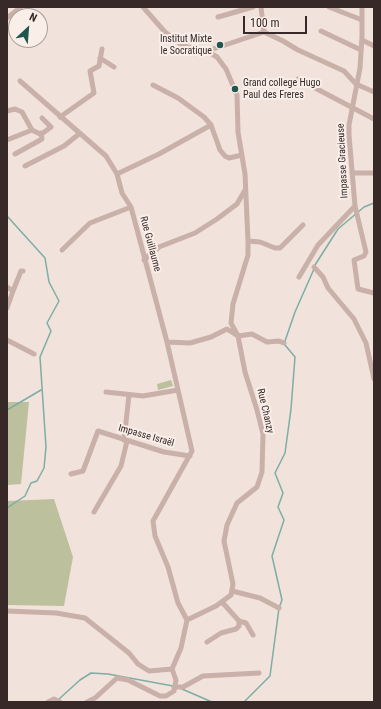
<!DOCTYPE html>
<html>
<head>
<meta charset="utf-8">
<style>
  body { margin:0 }
  #map { position:relative; width:381px; height:709px; overflow:hidden; background:#f1e2dc; font-family:"Roboto Condensed",sans-serif }
  canvas { display:block }
  .frame { position:absolute; inset:0; border:8px solid #362928; pointer-events:none }
  .north { position:absolute; left:8px; top:8px; width:40px; height:40px; box-sizing:border-box; background:#f9eee8; border:1px solid #ab9f9b; border-radius:50%; rotate:26deg; font-size:11px; font-weight:700; line-height:16px; text-align:center; color:#362928 }
  .north::after { content:''; display:block; margin:auto; width:14px; height:18px; background:#1f574e; clip-path:polygon(50% 0,100% 100%,50% 72%,0 100%) }
  .scale { position:absolute; left:243px; top:16px; width:64px; height:18px; box-sizing:border-box; border:2px solid #362928; border-top:0; padding-left:5px; font-size:12px; line-height:14px; white-space:nowrap; color:#362928; -webkit-text-stroke:3px #f9eee8; paint-order:stroke }
</style>
</head>
<body>
<div id="map">
<canvas width="381" height="709"></canvas>
<div class="frame"></div>
<div class="north">N</div>
<div class="scale">100 m</div>
</div>
<script>
const c = document.querySelector('canvas').getContext('2d');
c.lineJoin = 'round';
function paint(path, color) { c.fillStyle = color; c.fill(path, 'evenodd'); }
const poly = rows => new Path2D(rows.map(r => 'M' + r).join(''));
function stroke(path, color, width, dash) { c.strokeStyle = color; c.lineWidth = width; c.lineCap = dash ? 'butt' : 'round'; c.setLineDash(dash || []); c.stroke(path); }
function write(font, color, halo, rows, align = 'center') {
  c.font = font + ' "Roboto Condensed",sans-serif'; c.lineWidth = 4; c.setLineDash([]); c.textBaseline = 'middle'; c.strokeStyle = halo; c.fillStyle = color; for (const [text, x, y, turn = 0] of rows) {
    c.save(); c.translate(x, y); c.rotate((+turn || 0) * Math.PI / 180); c.textAlign = isNaN(turn) ? turn : align; if (halo) c.strokeText(text, 0, 0); c.fillText(text, 0, 0); c.restore();
  }
}
paint(poly([
  [171,380,173,386,158,390,157,384],
  [7,402,29,402,21,484,7,485],
  [54,499,73,557,64,606,7,605,7,501]
]), '#bcc09c');
stroke(poly([
  [7,216,45,258,49,282,59,301,47,323,51,331,40,357,46,447,44,468,37,481,31,483,25,496,7,508],
  [315,265,338,229,364,207,374,203],
  [285,341,295,312,314,269],
  [7,410,41,390],
  [182,689,212,702],
  [59,699,80,680,91,673,108,674,173,686],
  [244,702,270,676,279,608,282,600,272,556,284,520,278,507,283,493,275,473,285,453,291,409,295,357,285,345]
]), '#7caea5', 1.5);
stroke(poly([
  [329,7,362,20],
  [362,7,362,37,360,68,349,125,349,135,355,206,366,252,364,256,354,260,358,289,374,293],
  [218,17,253,7],
  [7,18,21,7],
  [321,31,361,50],
  [264,32,283,41,298,50,344,71,356,84,374,92],
  [362,40,374,46],
  [207,51,264,32,261,7],
  [100,58,114,67],
  [298,79,374,119],
  [20,81,106,156,117,174,122,193,131,207,167,342,192,451,153,521,155,536,168,567,178,603,187,620],
  [153,85,178,98,204,117,211,125,220,150,225,156,229,158,242,155],
  [7,111,15,109,22,112,32,130,40,134,43,133,51,127,42,118],
  [60,117,94,93,90,71,99,66,102,49],
  [7,140,32,130],
  [15,154,42,139,41,133],
  [25,166,64,146,79,134],
  [352,173,374,173],
  [117,174,159,154,211,125],
  [248,241,260,242,275,248,280,248,303,225],
  [62,250,90,223,131,207],
  [144,260,159,247,195,233,217,219,237,204,245,190],
  [314,267,323,277,328,288,354,319,366,343,374,379],
  [299,277,318,245,355,206],
  [7,287,13,291,21,271,23,271],
  [7,308,13,291],
  [7,340,34,354],
  [167,342,190,343,211,337,227,329,238,336,252,334,267,342,279,341,284,343],
  [106,392,143,396,178,390],
  [124,440,129,395],
  [71,474,83,471,98,431,164,452,190,456],
  [94,512,121,466,127,441],
  [232,591,260,598,279,608],
  [222,602,239,621,246,623,253,635],
  [7,611,56,613,85,618,129,653,138,664,149,671,172,669,181,648,187,620,216,606,231,595,233,584,224,541,227,525,237,503,257,487,262,472,263,434,257,410,245,372,238,336,231,323,233,304,248,255,248,241,245,174,238,132,237,95,226,69,217,57,207,51,183,46,165,32,143,7],
  [207,642,221,633,236,629,239,626,239,621],
  [174,687,183,687,203,676,259,673],
  [48,702,54,699,60,702],
  [87,702,95,698,117,678,128,680,160,696,166,696,174,691,176,680,172,669]
]), '#c9b0a8', 5);
for (const [x, y, r, color] of [
  [220,45,4,"#1f574e"],
  [235,89,4,"#1f574e"]
]) { const dot = new Path2D(); dot.arc(x, y, r, 0, 2 * Math.PI); c.fillStyle = color; c.fill(dot); stroke(dot, '#f9eee8', 1.5); }
write('10px', '#362928', '#f9eee8', [
  ["Institut Mixte",212,39],
  ["le Socratique",212,51],
  ["Grand college Hugo",243,83,"left"],
  ["Paul des Freres",243,95,"left"]
], 'right');
write('10px', '#362928', '#f9eee8', [
  ["Impasse Gracieuse",343,161,-93],
  ["Rue Guillaume",150,244,75],
  ["Rue Chanzy",265,411,77],
  ["Impasse Israël",146,436,16]
]);
</script>
</body>
</html>
